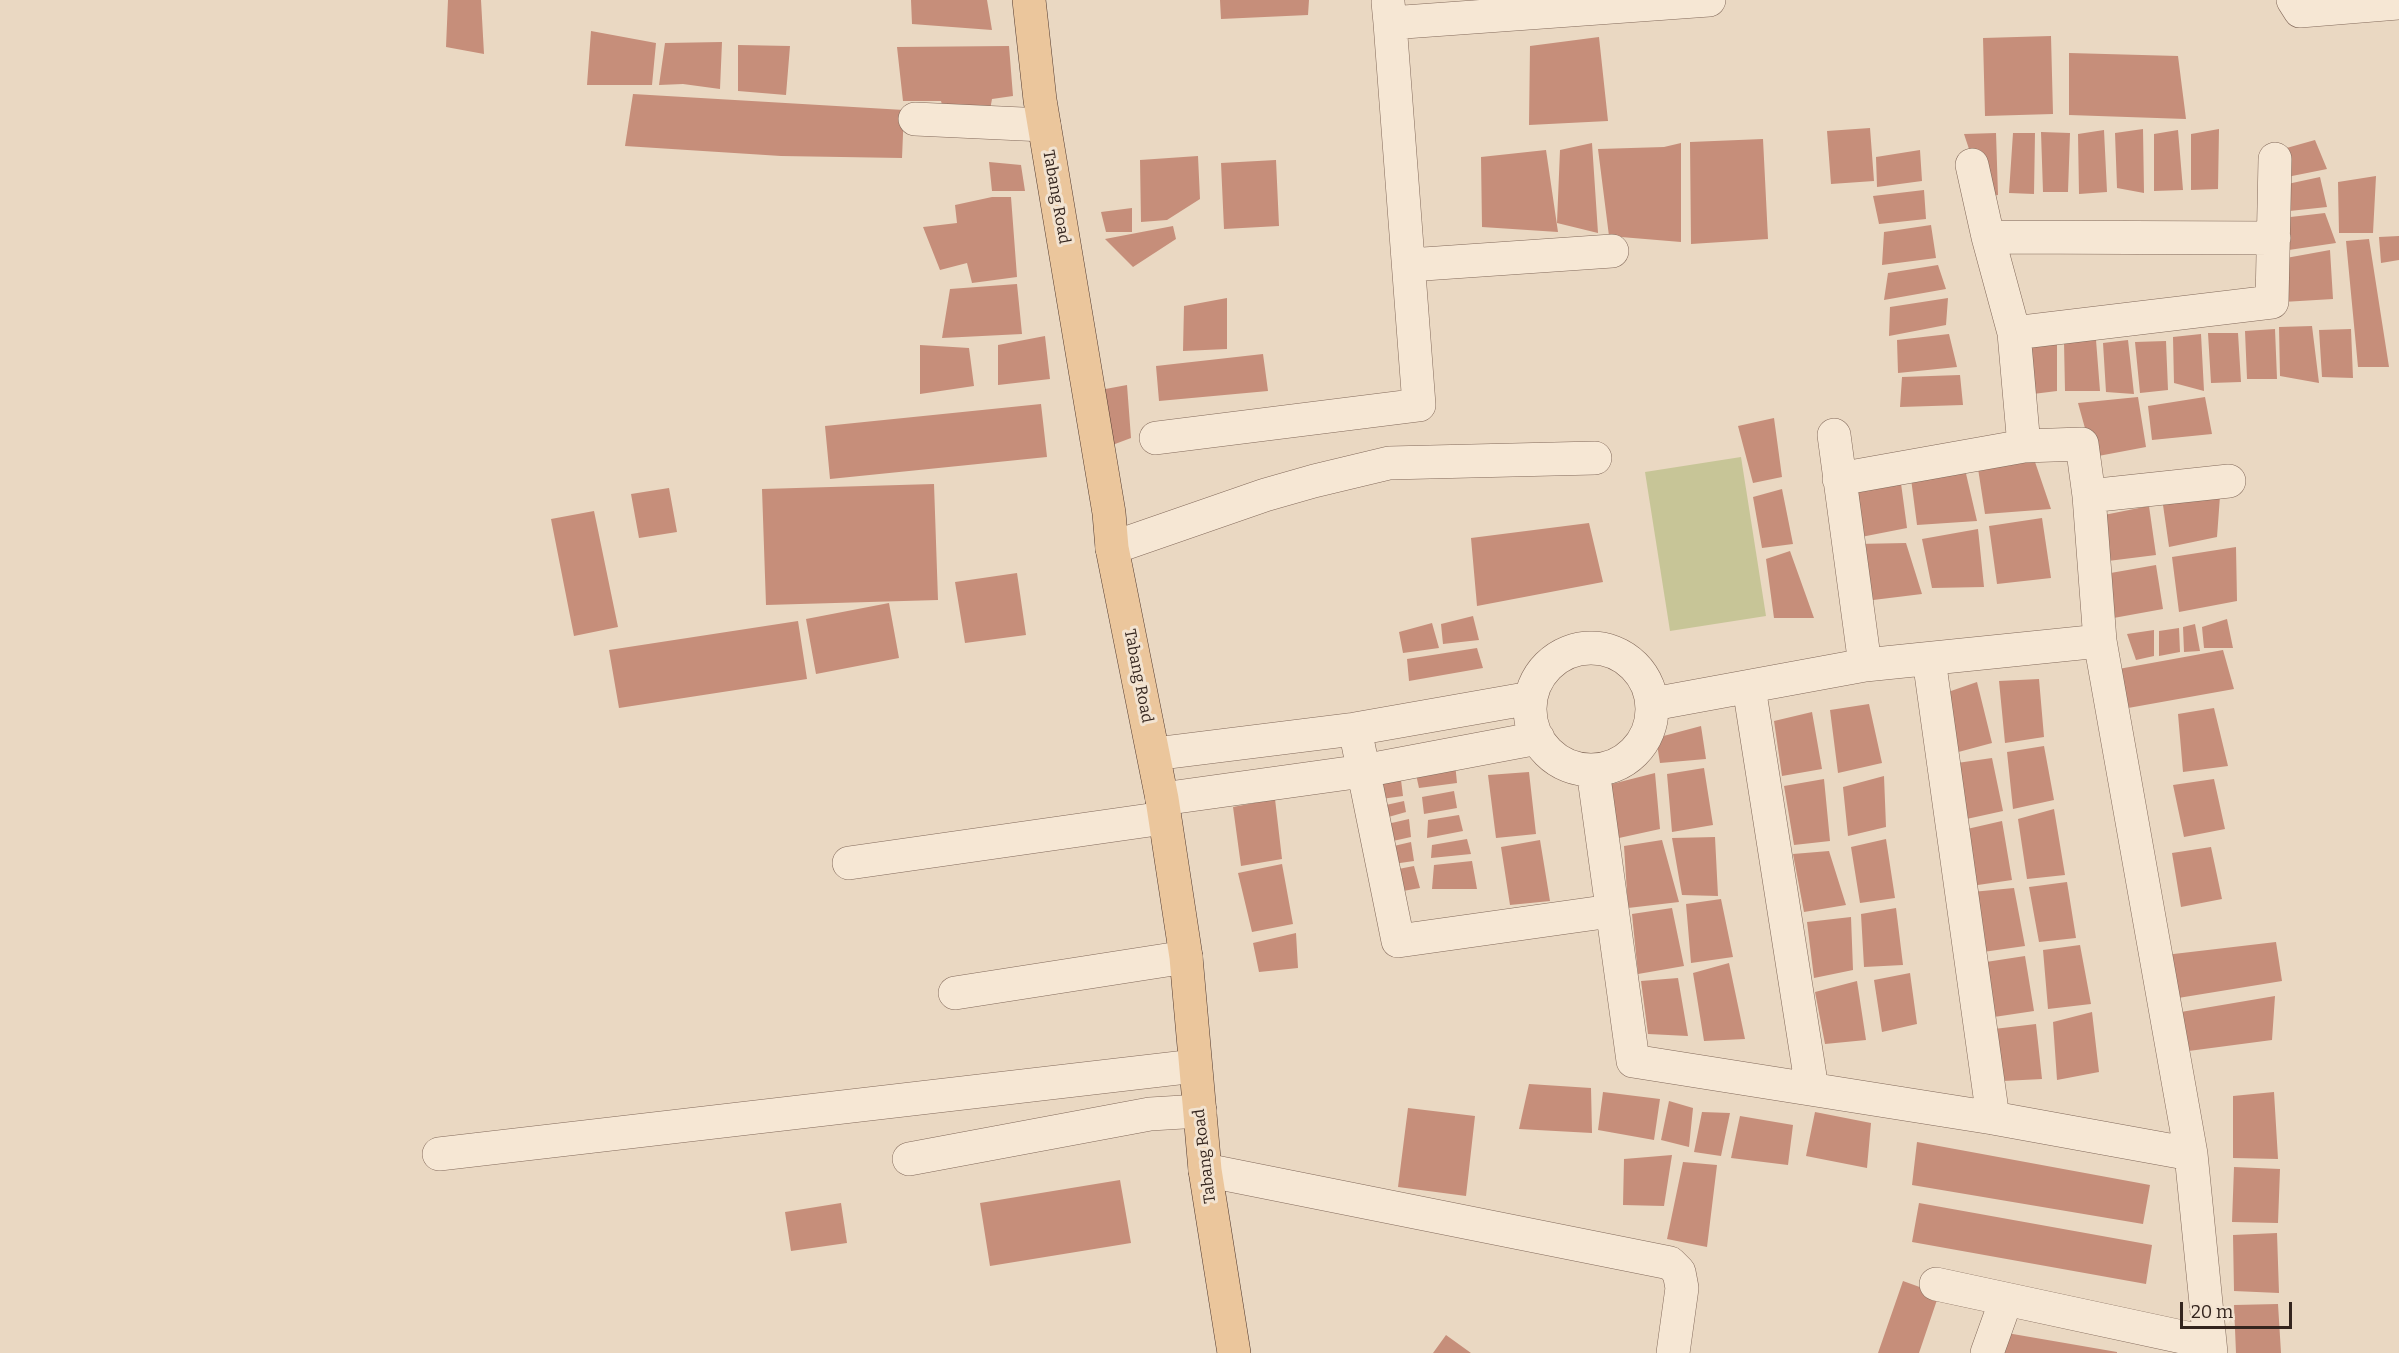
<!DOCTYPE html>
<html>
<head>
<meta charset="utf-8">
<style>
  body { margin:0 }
  #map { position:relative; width:2399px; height:1353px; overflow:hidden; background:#ead8c2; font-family:Bitter,serif }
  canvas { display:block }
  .scale { position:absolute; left:2180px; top:1302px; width:112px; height:27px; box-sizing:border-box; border:3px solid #34251e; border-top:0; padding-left:8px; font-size:18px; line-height:21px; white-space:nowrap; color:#34251e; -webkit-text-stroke:4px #f2e3d1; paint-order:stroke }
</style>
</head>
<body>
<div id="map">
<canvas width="2399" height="1353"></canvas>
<div class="scale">20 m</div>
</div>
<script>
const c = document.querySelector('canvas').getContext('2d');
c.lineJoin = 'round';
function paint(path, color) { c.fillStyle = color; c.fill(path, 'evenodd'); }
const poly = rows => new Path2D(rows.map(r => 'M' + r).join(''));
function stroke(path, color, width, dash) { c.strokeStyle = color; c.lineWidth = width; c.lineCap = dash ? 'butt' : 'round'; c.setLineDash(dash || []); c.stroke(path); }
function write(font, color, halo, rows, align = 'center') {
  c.font = font + ' Bitter,serif'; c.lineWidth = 6; c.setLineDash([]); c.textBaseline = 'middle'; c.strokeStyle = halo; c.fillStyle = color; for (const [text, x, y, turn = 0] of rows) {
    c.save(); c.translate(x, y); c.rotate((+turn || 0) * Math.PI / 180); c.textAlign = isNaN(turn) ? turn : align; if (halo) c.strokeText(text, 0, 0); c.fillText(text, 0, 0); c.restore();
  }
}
paint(poly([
  [1741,457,1766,616,1670,631,1645,472]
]), '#c7c597');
paint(poly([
  [448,0,481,0,484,54,446,47],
  [911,0,987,0,992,30,912,24],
  [1220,0,1309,0,1308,15,1221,19],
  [591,31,656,43,652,85,587,85],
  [2051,36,2053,114,1985,116,1983,38],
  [1599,37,1608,121,1529,125,1530,46],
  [722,42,720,89,683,84,659,85,665,43],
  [738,45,790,46,786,95,738,91],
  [1009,46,1013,96,992,99,990,110,943,108,941,101,903,101,897,47],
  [2069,53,2178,56,2186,119,2069,115],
  [633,94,904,110,902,158,781,156,625,146],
  [1870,128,1874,181,1831,184,1827,131],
  [2143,129,2144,193,2117,188,2115,133],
  [2219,129,2218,189,2191,190,2191,134],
  [2104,130,2107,192,2079,194,2078,134],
  [2178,130,2183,190,2154,191,2154,134],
  [2041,132,2070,133,2068,192,2043,192],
  [1996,133,1998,195,1985,197,1964,134],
  [2013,133,2035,133,2034,194,2009,193],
  [1763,139,1768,239,1691,244,1690,142],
  [2315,140,2327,169,2282,178,2283,149],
  [1592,143,1598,233,1557,223,1560,150],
  [1681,143,1681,242,1609,236,1598,149,1664,147],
  [1546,150,1558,232,1482,227,1481,157],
  [1920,150,1922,181,1877,187,1876,157],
  [1198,156,1200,199,1167,220,1141,222,1140,160],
  [1276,160,1279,226,1224,229,1221,163],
  [989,162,1021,165,1025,191,992,191],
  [2376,176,2373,233,2339,233,2338,182],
  [2320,177,2327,207,2280,212,2283,185],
  [1924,190,1926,219,1879,224,1873,196],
  [992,197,1011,197,1017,277,972,283,967,263,940,270,923,227,957,223,955,205],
  [1132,208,1132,232,1106,232,1101,212],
  [2325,213,2336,243,2282,251,2282,218],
  [1931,225,1936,258,1882,265,1884,232],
  [1173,226,1176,239,1133,267,1105,239],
  [2399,236,2399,260,2381,263,2379,237],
  [2369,239,2389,367,2358,367,2346,241],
  [2330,250,2333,299,2283,302,2286,258],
  [1938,265,1946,289,1884,300,1888,273],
  [1017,284,1022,334,942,338,950,289],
  [1227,298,1227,349,1183,351,1184,306],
  [1948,298,1946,325,1889,336,1890,307],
  [2312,326,2319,383,2280,376,2279,327],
  [2275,329,2277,379,2247,379,2245,331],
  [2351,329,2353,378,2322,377,2319,330],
  [2208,333,2238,333,2241,382,2211,383],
  [1949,334,1957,367,1898,373,1897,340],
  [2201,334,2204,391,2174,383,2173,337],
  [1045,336,1050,379,998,385,998,345],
  [2096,340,2100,391,2065,391,2064,342],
  [2128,340,2134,394,2106,392,2103,343],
  [2166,341,2168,390,2140,393,2135,342],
  [2057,343,2057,391,2025,395,2022,344],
  [920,345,969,348,974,386,920,394],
  [1263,354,1268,391,1159,401,1156,366],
  [1960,375,1963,405,1900,407,1902,377],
  [1127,385,1131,438,1107,447,1100,390],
  [2138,397,2146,447,2093,457,2078,403],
  [2205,397,2212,434,2152,440,2148,406],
  [1041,404,1047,457,830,479,825,426],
  [1774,418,1782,477,1753,483,1738,426],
  [2033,456,2051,509,1985,514,1977,462],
  [1964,465,1977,521,1917,525,1910,471],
  [1900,476,1907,528,1856,538,1846,483],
  [934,484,938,600,766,605,762,489],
  [669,488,677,532,639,538,631,494],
  [1782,489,1793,544,1762,548,1753,497],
  [2220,496,2217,537,2169,547,2163,505],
  [2149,506,2156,555,2100,562,2099,516],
  [594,511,618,627,574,636,551,519],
  [2042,518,2051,578,1997,584,1989,526],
  [1589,523,1603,582,1477,606,1471,538],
  [1978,529,1984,587,1932,588,1922,539],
  [1906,543,1922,594,1865,601,1856,544],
  [2236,547,2237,601,2179,612,2172,557],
  [1790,551,1814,618,1774,618,1766,559],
  [2156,565,2163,609,2108,619,2105,574],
  [1017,573,1026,635,965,643,955,582],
  [889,603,899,658,816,674,806,619],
  [1473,616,1479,640,1443,644,1441,624],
  [2227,619,2233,648,2204,648,2202,627],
  [798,621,807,679,619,708,609,650],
  [1432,623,1439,648,1403,653,1399,632],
  [2195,624,2200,651,2184,652,2183,627],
  [2179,628,2180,652,2159,656,2159,631],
  [2154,630,2154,656,2136,660,2127,634],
  [1477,648,1483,668,1409,681,1407,659],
  [2223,650,2234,689,2117,710,2113,670],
  [2039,679,2044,737,2005,743,1999,681],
  [1977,682,1992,743,1951,754,1948,692],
  [1869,704,1882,763,1838,773,1830,710],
  [2214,708,2228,766,2183,772,2178,714],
  [1812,712,1822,769,1782,776,1774,721],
  [1701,726,1706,759,1660,763,1656,738],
  [2044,746,2054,800,2013,809,2007,752],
  [1992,758,2003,811,1962,820,1957,763],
  [1455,763,1457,783,1419,788,1415,770],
  [1704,768,1713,825,1672,832,1667,774],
  [1400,772,1403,796,1374,800,1371,777],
  [1529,772,1536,834,1496,838,1488,775],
  [1655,773,1660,829,1619,838,1608,785],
  [1884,776,1886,827,1848,836,1843,787],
  [1824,779,1830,841,1794,845,1784,786],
  [2214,779,2225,829,2184,837,2173,785],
  [1454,791,1457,808,1424,814,1422,797],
  [1275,799,1282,859,1241,866,1233,807],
  [1404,801,1406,812,1378,820,1377,807],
  [2054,809,2065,875,2027,879,2018,819],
  [1459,815,1463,831,1427,838,1428,820],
  [1409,819,1411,837,1384,843,1383,825],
  [2002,821,2012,880,1971,886,1967,829],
  [1715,837,1718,896,1682,895,1672,838],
  [1467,839,1471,854,1431,858,1432,845],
  [1886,839,1895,898,1860,903,1851,847],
  [1540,840,1550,901,1510,905,1501,847],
  [1662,840,1679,902,1628,908,1624,846],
  [1411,842,1414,861,1386,865,1385,848],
  [2211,847,2222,899,2181,907,2172,853],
  [1829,851,1846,905,1804,912,1793,854],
  [1472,861,1477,889,1432,889,1434,865],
  [1282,864,1293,924,1252,932,1238,873],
  [1414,866,1420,888,1392,893,1388,871],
  [2067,882,2076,938,2039,942,2029,887],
  [2014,888,2025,946,1983,952,1972,892],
  [1721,899,1733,957,1691,963,1686,904],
  [1672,908,1684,966,1638,974,1632,914],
  [1896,908,1903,965,1864,967,1861,914],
  [1851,917,1853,970,1814,978,1807,922],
  [1296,933,1298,968,1259,972,1253,943],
  [2276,942,2282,981,2172,999,2165,955],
  [2080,945,2091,1004,2048,1009,2043,950],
  [2025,956,2034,1011,1994,1017,1986,962],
  [1729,963,1745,1039,1704,1041,1693,973],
  [1910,973,1917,1024,1882,1032,1874,980],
  [1678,978,1688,1036,1648,1034,1641,981],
  [1857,981,1866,1040,1825,1044,1815,992],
  [2275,996,2272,1040,2181,1052,2175,1013],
  [2092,1012,2099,1072,2057,1080,2053,1022],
  [2036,1024,2042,1079,2003,1081,1994,1029],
  [1529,1084,1591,1088,1592,1133,1519,1129],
  [1603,1092,1660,1099,1654,1140,1598,1130],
  [2274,1092,2278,1159,2233,1158,2233,1096],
  [1669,1101,1693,1108,1689,1147,1661,1140],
  [1408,1108,1475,1116,1466,1196,1398,1187],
  [1702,1112,1730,1113,1721,1156,1694,1152],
  [1815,1112,1871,1123,1867,1168,1806,1156],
  [1740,1116,1793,1125,1788,1165,1731,1158],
  [1917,1142,2150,1185,2143,1224,1912,1185],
  [1672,1155,1664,1206,1623,1205,1624,1159],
  [1683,1162,1717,1165,1707,1247,1667,1239],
  [2234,1167,2280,1169,2278,1223,2232,1222],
  [1120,1180,1131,1243,990,1266,980,1203],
  [841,1203,847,1243,791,1251,785,1212],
  [1919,1203,2152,1245,2146,1284,1912,1242],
  [2277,1233,2279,1293,2234,1291,2233,1235],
  [1903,1281,1939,1294,1919,1353,1878,1353],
  [2278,1304,2281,1353,2236,1353,2234,1305],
  [2007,1333,2117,1352,2117,1353,2003,1353],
  [1446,1335,1471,1353,1433,1353]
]), '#c68e7a');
const minor = poly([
  [2293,0,2300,11,2399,3],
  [1388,2,1390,23,1709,0],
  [915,119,1044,125],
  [1972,165,1988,237,2014,333,2024,446],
  [1988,237,2274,238],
  [1409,265,1612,251],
  [2014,333,2272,302,2275,159],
  [1834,435,1865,665],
  [1156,438,1419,405,1390,23],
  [1839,479,2024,446,2082,444,2089,496,2100,641,2191,1154],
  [2089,496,2229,481],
  [1112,548,1265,495,1314,481,1389,463,1595,458],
  '1530 709a61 61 0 1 1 122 0a61 61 0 1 1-122 0Z',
  [1929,659,1993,1118],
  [1749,687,1812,1089],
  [1653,704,1865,665,2100,641],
  [1355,729,1398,941,1611,911],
  [1154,754,1355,729,1531,698],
  [1593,770,1633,1061,1993,1118,2191,1154,2211,1353],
  [1162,799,1363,771,1538,738],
  [849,863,1164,818],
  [955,993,1186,957],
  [439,1154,1195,1066],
  [909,1159,1150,1114,1200,1111],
  [1205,1170,1670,1263,1679,1272,1682,1288,1673,1353],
  [1936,1284,2210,1343],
  [1987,1353,2006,1300]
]);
const major = poly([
  [1029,0,1040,100,1109,513,1112,548,1162,799,1186,957,1205,1170,1234,1353]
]);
stroke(minor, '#836a5b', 34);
stroke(major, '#51392f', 34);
stroke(minor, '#f6e7d4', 33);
stroke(major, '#ebc69c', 33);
write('16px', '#34251e', '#f2e3d1', [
  ["Tabang Road",1056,197,80],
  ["Tabang Road",1138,676,79],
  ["Tabang Road",1205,1156,-97]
]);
</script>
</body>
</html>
